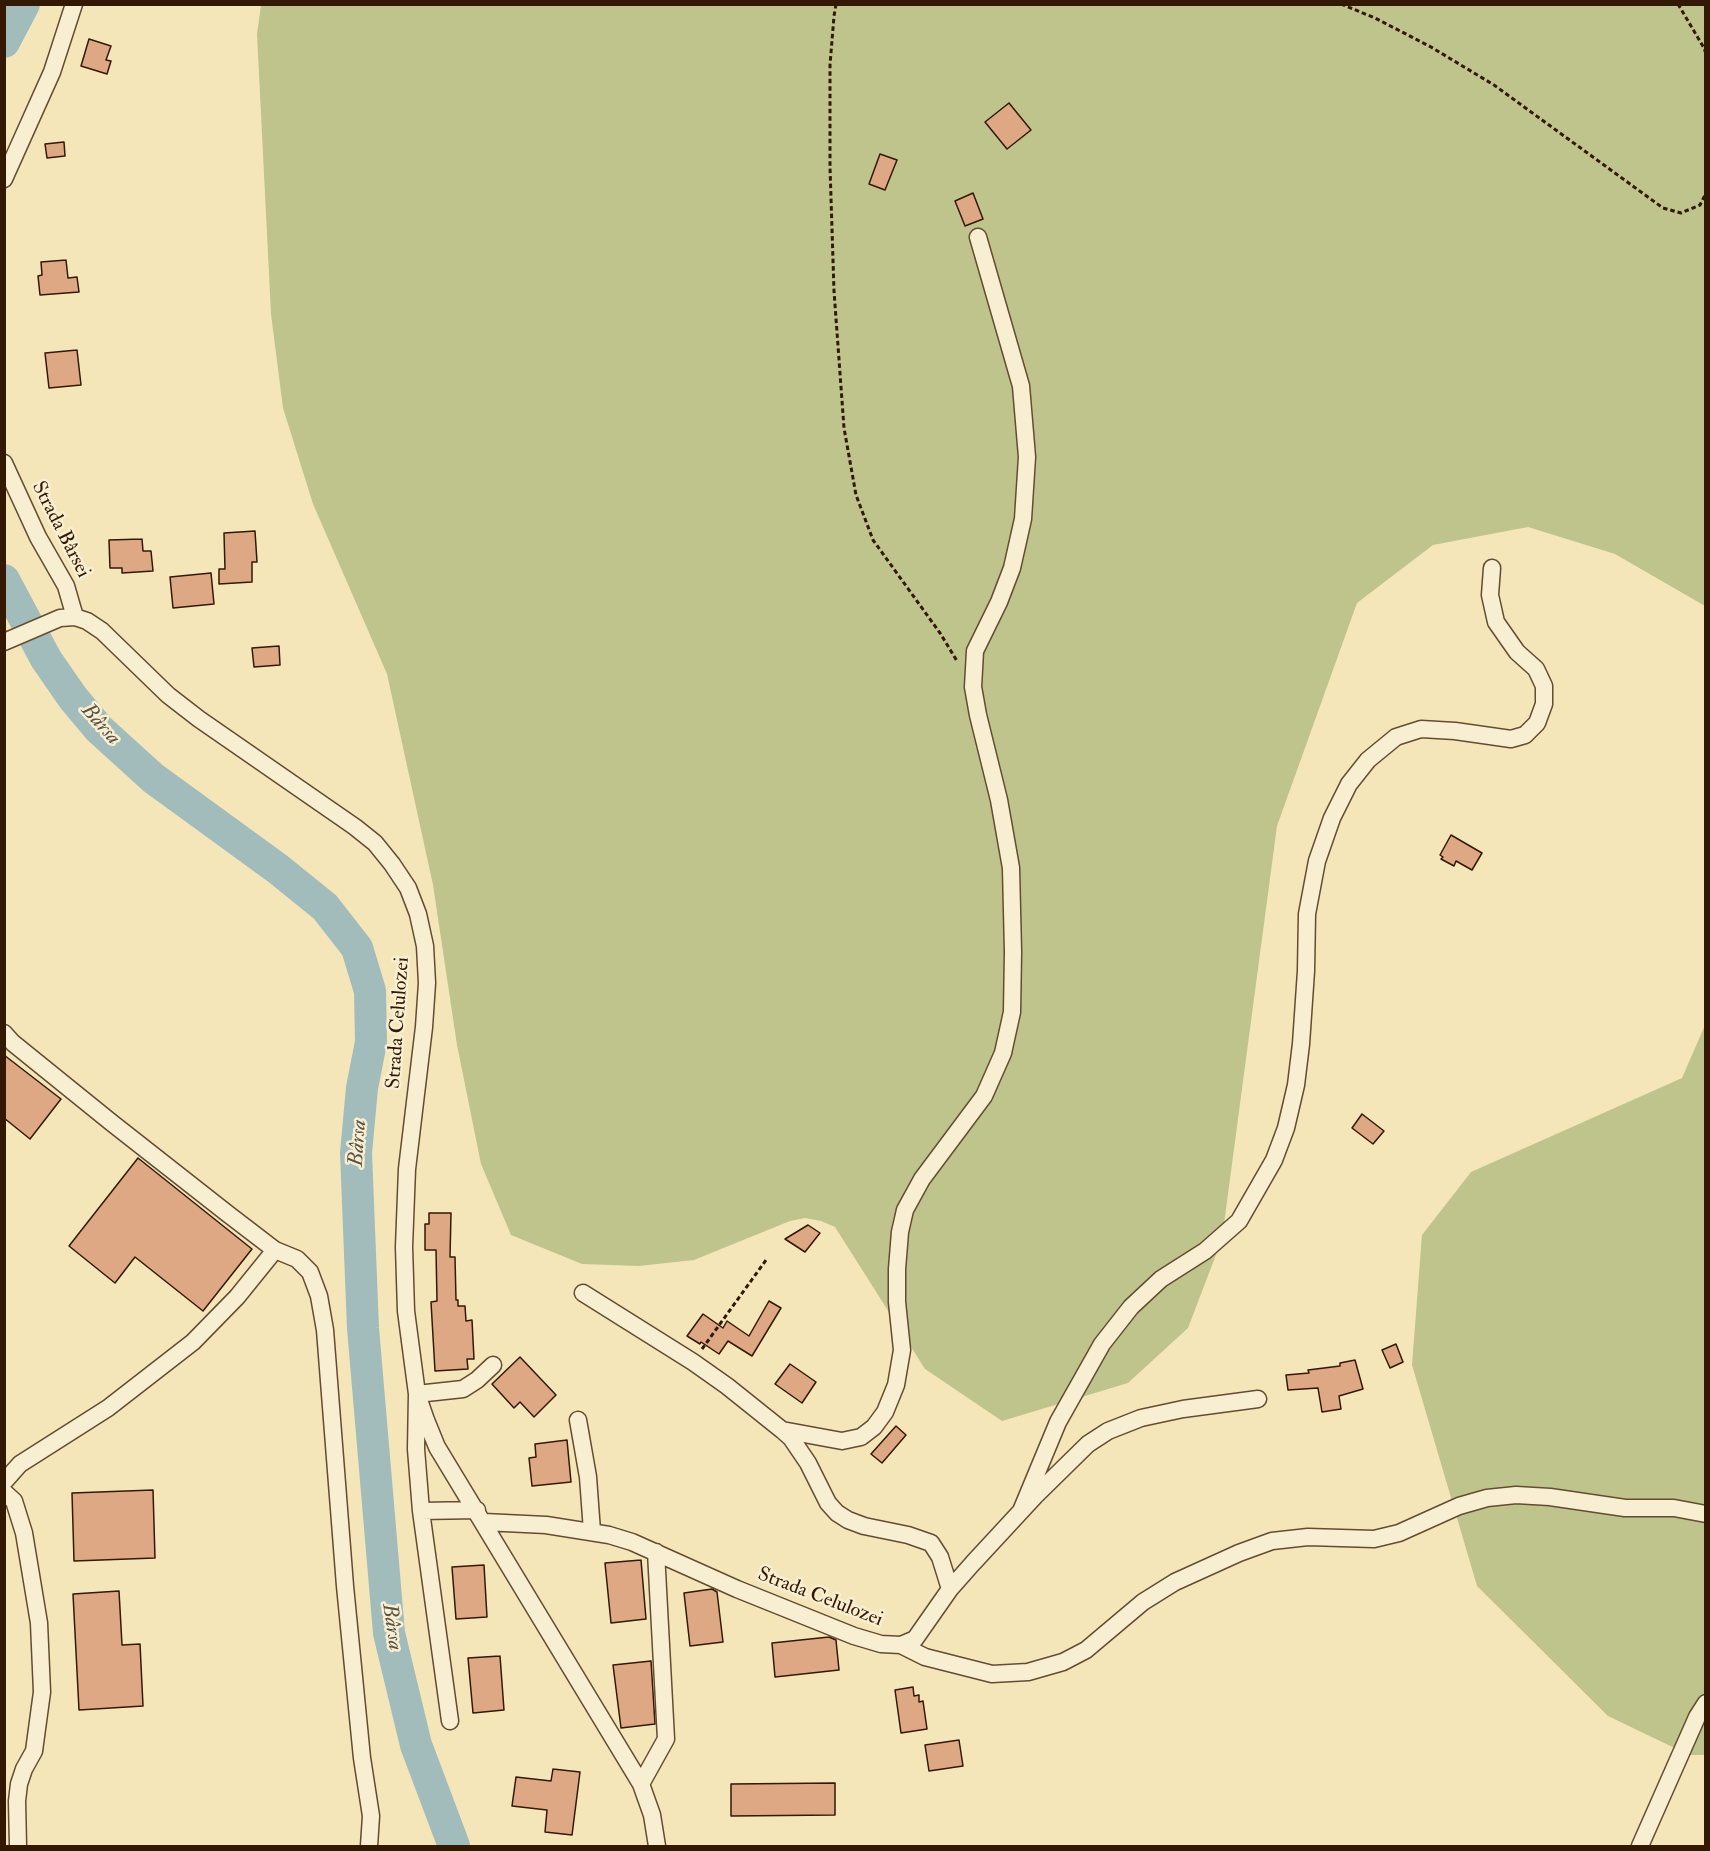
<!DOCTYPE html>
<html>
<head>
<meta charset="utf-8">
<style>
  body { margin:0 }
  #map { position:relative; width:1710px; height:1851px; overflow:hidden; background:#f4e6b9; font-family:"IM FELL Double Pica",serif }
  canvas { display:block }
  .frame { position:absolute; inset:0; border:6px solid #331904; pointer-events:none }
</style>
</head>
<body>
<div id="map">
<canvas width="1710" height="1851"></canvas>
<div class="frame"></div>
</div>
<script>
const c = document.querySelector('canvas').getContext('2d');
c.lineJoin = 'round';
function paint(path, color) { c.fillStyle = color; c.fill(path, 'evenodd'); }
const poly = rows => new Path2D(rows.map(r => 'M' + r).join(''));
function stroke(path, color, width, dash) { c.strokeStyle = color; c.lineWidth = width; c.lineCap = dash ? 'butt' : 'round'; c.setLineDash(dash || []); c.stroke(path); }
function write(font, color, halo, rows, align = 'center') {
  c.font = font + ' "IM FELL Double Pica",serif'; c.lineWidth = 5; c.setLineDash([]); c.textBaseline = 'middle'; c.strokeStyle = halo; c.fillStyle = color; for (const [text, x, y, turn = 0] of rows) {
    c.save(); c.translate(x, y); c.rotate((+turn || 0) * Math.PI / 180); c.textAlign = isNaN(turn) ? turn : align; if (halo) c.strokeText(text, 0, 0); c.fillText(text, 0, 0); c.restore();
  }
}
paint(poly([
  [261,5,1705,5,1705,606,1615,554,1528,527,1433,545,1357,603,1277,826,1222,1239,1188,1328,1128,1383,1002,1421,925,1369,835,1227,821,1221,805,1218,790,1221,694,1260,639,1266,582,1264,511,1235,481,1164,457,1045,433,885,387,674,313,504,283,408,271,314,257,34],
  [1705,1025,1705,1755,1689,1755,1608,1716,1477,1586,1412,1365,1422,1235,1471,1172,1682,1078]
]), '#bfc48d');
stroke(poly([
  [4,42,24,4],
  [4,580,46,659,73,698,99,729,153,778,278,869,325,907,357,948,370,991,371,1042,362,1088,356,1153,363,1328,389,1633,416,1745,454,1846]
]), '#a2bcbb', 32);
const building = poly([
  [89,39,111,46,106,60,111,61,107,74,81,66,89,39],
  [1009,103,1031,130,1007,149,985,122,1009,103],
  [64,142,65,156,47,158,45,144,64,142],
  [880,154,897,160,885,190,869,184,880,154],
  [973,193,983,219,965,226,955,201,973,193],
  [66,260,68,278,77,277,79,292,40,295,38,276,42,275,41,262,66,260],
  [77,350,81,385,49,388,45,353,77,350],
  [255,531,257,562,252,562,252,582,219,584,219,569,225,569,224,533,255,531],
  [142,539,143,551,151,551,153,571,122,573,122,568,110,568,109,540,142,539],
  [211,573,214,604,173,608,170,577,211,573],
  [279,646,280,665,254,667,252,648,279,646],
  [1451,835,1482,853,1472,870,1456,861,1454,866,1441,859,1443,857,1440,855,1451,835],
  [4,1055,61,1099,30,1139,4,1118,4,1055],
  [1362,1114,1384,1131,1373,1144,1352,1128,1362,1114],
  [138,1158,252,1249,203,1311,135,1257,115,1283,69,1246,138,1158],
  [429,1213,451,1213,450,1257,455,1257,456,1300,458,1300,458,1306,465,1306,466,1321,472,1320,474,1359,467,1359,468,1369,435,1371,431,1302,437,1301,436,1250,425,1250,425,1224,429,1224,429,1213],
  [808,1225,820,1233,805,1252,785,1239,808,1225],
  [769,1301,781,1308,752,1356,728,1341,719,1354,701,1342,700,1344,687,1336,703,1314,723,1328,727,1321,749,1336,769,1301],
  [1396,1344,1403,1362,1390,1368,1382,1350,1396,1344],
  [520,1357,556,1395,534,1417,520,1402,514,1408,492,1384,520,1357],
  [1355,1360,1363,1389,1339,1396,1341,1409,1322,1412,1318,1388,1288,1390,1286,1375,1309,1373,1308,1370,1340,1366,1340,1363,1355,1360],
  [790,1364,816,1382,802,1403,775,1384,790,1364],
  [896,1426,906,1435,882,1463,871,1454,896,1426],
  [567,1440,571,1482,532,1486,529,1458,536,1457,535,1444,567,1440],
  [153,1490,155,1558,74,1561,72,1493,153,1490],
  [641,1560,646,1619,611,1623,605,1563,641,1560],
  [484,1565,487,1617,456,1619,452,1567,484,1565],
  [712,1589,717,1592,723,1642,690,1646,684,1593,712,1589],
  [119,1591,122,1645,140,1644,143,1706,79,1710,73,1594,119,1591],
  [829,1637,836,1640,839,1670,775,1677,772,1643,829,1637],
  [500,1656,504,1710,473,1713,468,1658,500,1656],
  [651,1661,655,1724,621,1728,613,1665,651,1661],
  [913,1687,914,1696,919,1695,919,1702,923,1701,927,1729,901,1733,895,1690,913,1687],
  [959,1740,963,1766,929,1771,925,1745,959,1740],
  [553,1769,580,1772,572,1835,545,1832,547,1810,512,1806,516,1777,551,1781,553,1769],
  [835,1783,835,1815,731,1816,731,1784,835,1783]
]);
paint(building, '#dea884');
stroke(building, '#331904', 1.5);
const minor = poly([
  [4,179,52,72,74,4],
  [4,463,38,537,66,586,75,617],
  [4,642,60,618,75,617,87,621,102,631,168,695,199,719,355,827,375,843,392,864,408,888,418,914,425,946,427,983,424,1027,407,1169,404,1247,406,1311,417,1394,426,1420,437,1447,641,1784,652,1815,657,1846],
  [4,1033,13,1043,112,1123,228,1214,275,1250,297,1259,310,1272,319,1296,325,1330,345,1586,362,1758,371,1816,369,1846],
  [583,1293,693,1362,727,1386,782,1430,791,1438,808,1463,828,1503,837,1513,848,1520,864,1526,908,1535,931,1543,940,1557,950,1589],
  [578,1420,588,1477,592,1531],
  [782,1430,842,1441,861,1437,874,1427,885,1412,896,1385,902,1350,897,1302,897,1269,900,1232,905,1210,922,1179,984,1096,1003,1053,1012,1012,1013,952,1011,868,999,800,978,715,973,687,975,651,999,602,1012,568,1023,519,1027,457,1021,386,978,237],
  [4,1482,20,1464,108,1408,193,1342,237,1297,275,1250],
  [4,1492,14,1501,24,1533,39,1623,42,1692,34,1751,24,1769,19,1784,17,1801,18,1846],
  [421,1511,477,1510],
  [1021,1511,1058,1422,1102,1344,1131,1307,1161,1279,1205,1251,1239,1221,1274,1160,1286,1128,1296,1085,1301,1044,1306,971,1307,914,1317,861,1332,818,1349,784,1368,760,1396,737,1421,729,1455,731,1511,739,1525,735,1537,723,1544,704,1544,686,1536,669,1517,652,1496,622,1490,595,1492,568],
  [484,1522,546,1525,609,1535,632,1542,737,1589,854,1636,881,1644,901,1645,915,1639,950,1589,973,1563,1035,1496,1088,1444,1108,1431,1141,1418,1183,1409,1258,1399],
  [901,1645,925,1657,992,1674,1028,1672,1063,1662,1086,1650,1143,1602,1175,1582,1239,1553,1272,1541,1308,1537,1374,1539,1399,1533,1459,1506,1487,1498,1516,1495,1550,1497,1625,1508,1674,1508,1706,1514],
  [450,1721,421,1511,416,1449,417,1394,463,1389,477,1380,493,1365],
  [641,1784,666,1739,656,1552],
  [1640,1846,1697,1717,1706,1703]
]);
stroke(minor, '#634c31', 19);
stroke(poly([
  [836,4,834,16,830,65,830,167,834,291,844,428,856,495,873,540,940,633,957,661],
  [1341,4,1375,18,1431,47,1494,85,1663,208,1681,213,1700,205,1706,193],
  [1678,4,1704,48,1706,54],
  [702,1349,766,1260]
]), '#331904', 3, [4.5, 3]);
stroke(minor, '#f8efd2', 16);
write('20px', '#331904', '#f8efd2', [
  ["Strada Bârsei",60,530,63],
  ["Strada Celulozei",399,1023,-86],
  ["Strada Celulozei",820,1598,21]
]);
write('italic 21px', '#5a5244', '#f8efd2', [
  ["Bârsa",100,725,48],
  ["Bârsa",359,1143,-86],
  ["Bârsa",391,1627,82]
]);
</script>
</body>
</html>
